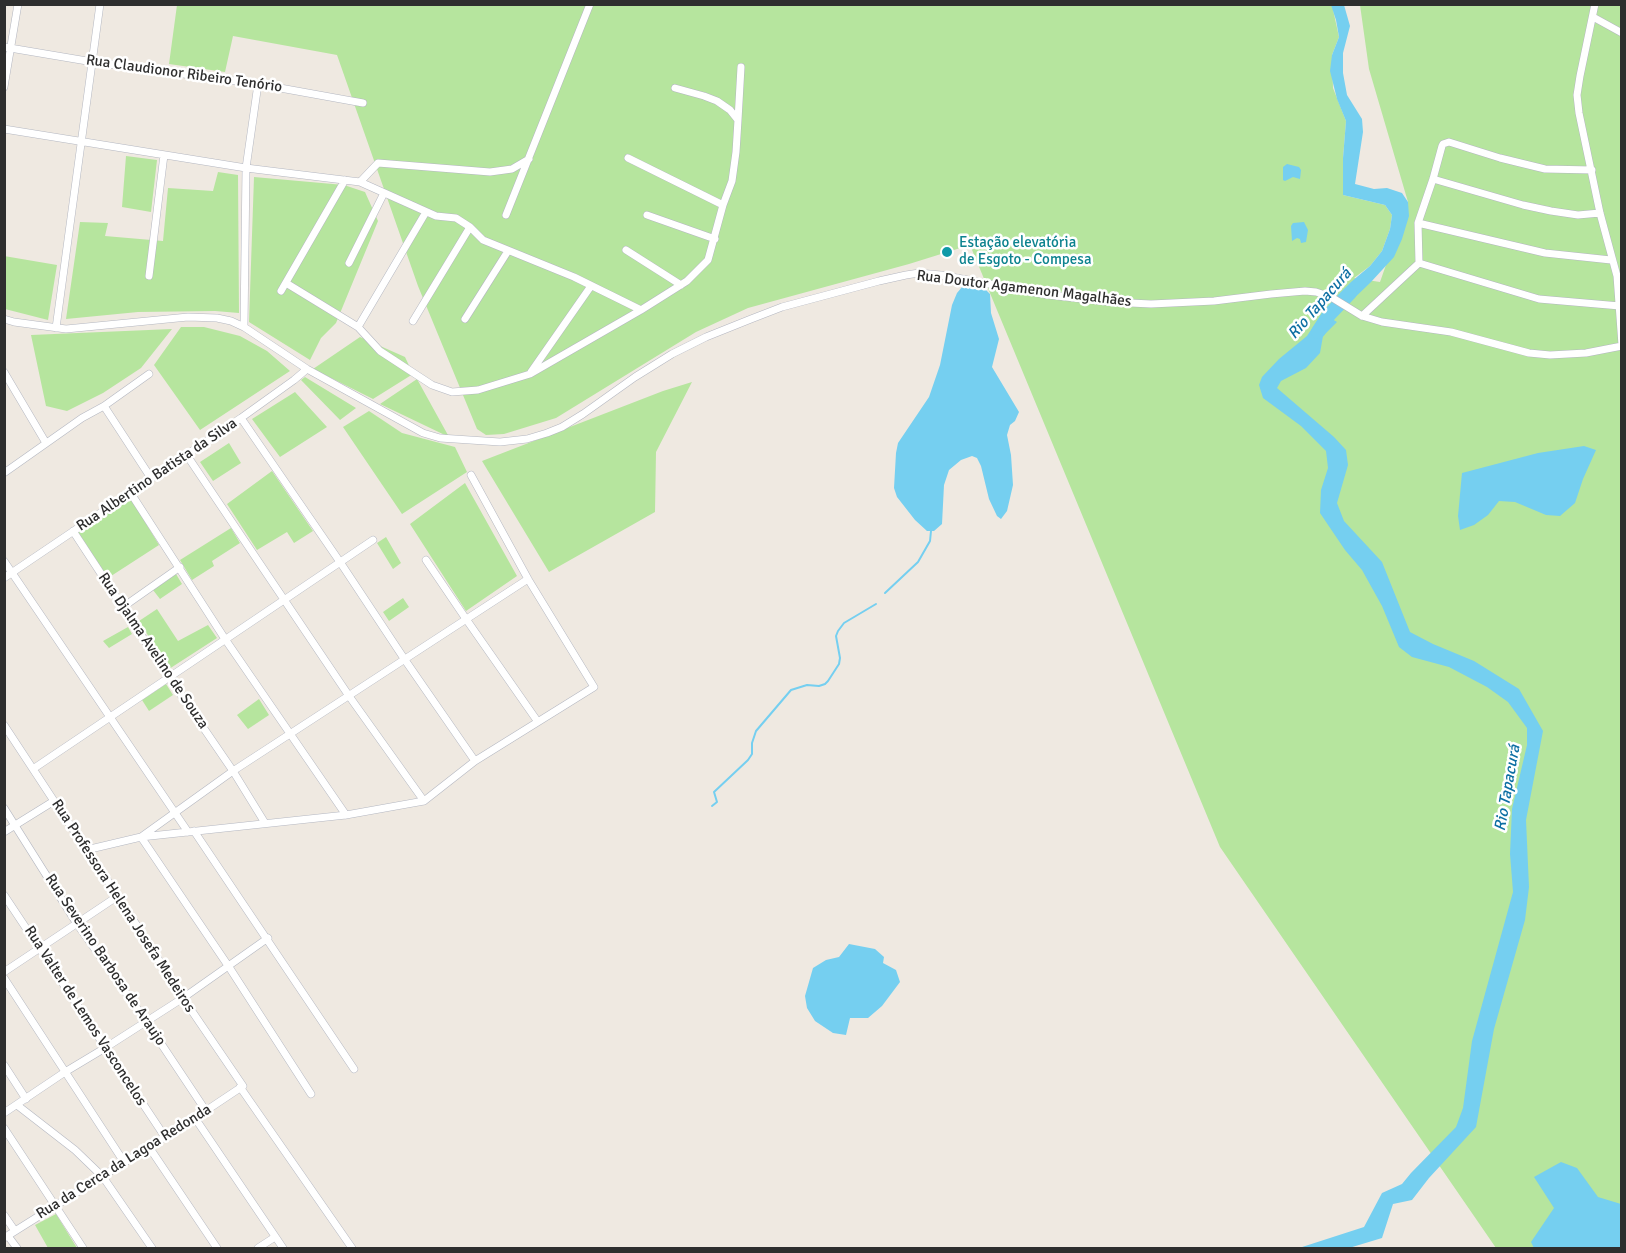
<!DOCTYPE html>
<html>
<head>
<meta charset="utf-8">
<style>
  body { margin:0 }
  #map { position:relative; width:1626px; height:1253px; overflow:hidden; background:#efe9e1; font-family:Signika,sans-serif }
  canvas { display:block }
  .frame { position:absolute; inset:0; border:6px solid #2e2e2e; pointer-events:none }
</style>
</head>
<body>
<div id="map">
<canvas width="1626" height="1253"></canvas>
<div class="frame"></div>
</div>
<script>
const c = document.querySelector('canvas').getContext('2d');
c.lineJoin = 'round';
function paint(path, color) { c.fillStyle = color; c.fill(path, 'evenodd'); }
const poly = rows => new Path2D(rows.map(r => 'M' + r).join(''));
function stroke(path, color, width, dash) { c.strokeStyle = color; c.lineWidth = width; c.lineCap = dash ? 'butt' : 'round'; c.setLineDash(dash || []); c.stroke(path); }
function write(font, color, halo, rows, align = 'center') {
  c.font = font + ' Signika,sans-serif'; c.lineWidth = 5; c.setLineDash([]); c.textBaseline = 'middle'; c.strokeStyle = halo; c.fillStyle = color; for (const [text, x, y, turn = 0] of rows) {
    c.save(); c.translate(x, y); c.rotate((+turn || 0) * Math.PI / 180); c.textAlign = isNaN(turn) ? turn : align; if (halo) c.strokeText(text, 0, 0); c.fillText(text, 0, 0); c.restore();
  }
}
paint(poly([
  [177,5,1332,5,1339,37,1332,55,1333,88,1346,121,1343,158,1343,195,1385,205,1392,215,1390,229,1382,251,1370,266,1354,278,1380,282,1408,202,1369,69,1360,5,1621,5,1621,1248,1496,1248,1220,847,970,245,909,264,748,308,696,332,556,418,504,434,486,435,477,429,418,286,337,55,233,36,225,72,169,64],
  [126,156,157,160,151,212,122,207],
  [218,172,238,175,239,313,215,311,138,312,66,319,80,222,108,223,105,236,163,241,168,188,213,191],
  [254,177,344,185,365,192,378,221,336,323,321,338,310,360,249,322],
  [4,256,57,265,48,320,5,309],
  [181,327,204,327,240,336,267,351,290,371,200,430,154,365],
  [172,329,141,368,103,393,67,411,46,406,31,335],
  [360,337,405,357,413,374,373,399,313,369],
  [305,377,356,408,340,420,301,380],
  [417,379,449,437,380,404],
  [692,382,656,452,655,512,549,572,482,461,663,391],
  [295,392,327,427,280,457,252,419],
  [369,411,402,433,455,447,467,472,402,514,343,427],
  [229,443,241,463,213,481,200,462],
  [272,471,313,531,294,543,287,532,257,550,227,504],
  [465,483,517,576,466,611,410,524],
  [130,497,159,545,108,578,78,532],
  [231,528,240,543,212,561,214,566,192,580,180,560],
  [386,537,401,563,393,569,377,543],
  [176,574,182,584,160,599,153,590],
  [403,598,409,607,389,621,383,612],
  [157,609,178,641,208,625,217,638,169,669,139,621],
  [128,627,132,634,109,648,103,641],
  [166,684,173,695,149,711,142,700],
  [259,699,269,715,248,729,237,715],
  [56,1214,77,1248,48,1248,35,1225]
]), '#b6e59e');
paint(poly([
  [1331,5,1344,5,1350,26,1343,53,1343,73,1347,95,1362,119,1363,132,1355,184,1374,189,1387,188,1402,193,1408,202,1409,216,1402,239,1394,257,1371,282,1347,305,1336,297,1351,282,1370,266,1382,251,1390,229,1392,215,1385,205,1343,195,1343,158,1346,121,1337,99,1330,71,1332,55,1339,37,1336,20],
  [1287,164,1299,167,1301,170,1300,179,1293,177,1285,181,1283,180,1283,167],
  [1304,222,1308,230,1306,242,1301,243,1300,239,1297,238,1292,241,1291,226,1293,223],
  [962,287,985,289,990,294,991,313,999,339,992,367,1019,412,1015,421,1010,425,1007,435,1011,455,1013,485,1007,511,1001,519,997,516,989,499,981,466,977,458,972,456,961,460,949,470,944,485,942,524,934,531,927,531,915,520,897,497,894,488,896,453,898,443,929,397,940,365,952,305,957,293],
  [1322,313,1337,322,1323,336,1320,353,1306,368,1281,381,1277,388,1334,437,1346,450,1348,465,1337,503,1344,521,1382,562,1410,632,1433,644,1474,661,1519,689,1543,731,1526,820,1529,887,1525,920,1494,1029,1476,1127,1429,1178,1412,1200,1393,1204,1382,1238,1349,1248,1299,1248,1364,1227,1382,1193,1402,1184,1411,1173,1456,1127,1463,1108,1472,1041,1513,892,1510,854,1512,809,1527,745,1527,728,1508,702,1487,687,1449,667,1412,657,1399,647,1382,606,1362,570,1345,550,1320,513,1321,490,1328,468,1326,451,1301,426,1263,398,1259,385,1262,377,1279,359,1307,336],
  [1584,446,1596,450,1583,479,1575,503,1560,516,1546,515,1515,502,1499,501,1488,515,1474,525,1460,530,1458,516,1462,473,1538,453],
  [849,944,875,949,884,957,883,963,896,970,900,982,882,1006,868,1018,850,1018,846,1035,833,1033,815,1021,807,1008,805,996,813,968,826,960,839,957],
  [1561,1162,1577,1168,1598,1197,1621,1204,1621,1248,1534,1248,1531,1242,1554,1208,1534,1177]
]), '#75cff0');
stroke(poly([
  [885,593,918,562,930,541,931,531],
  [712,806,717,802,714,792,748,760,752,754,752,743,756,731,791,690,807,685,819,686,825,684,828,681,839,664,840,658,836,636,838,631,844,623,876,604]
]), '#75cff0', 2);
stroke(poly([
  [1318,332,1329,315,1350,293]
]), '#75cff0', 14);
const minor = poly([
  [1595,4,1580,76,1577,95,1579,113,1600,213,1617,276,1622,345],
  [1593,17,1622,33],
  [4,47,93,62,258,84,363,103],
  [4,87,18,4],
  [738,120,741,67],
  [4,129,246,168,360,182,378,163,490,172,512,169,529,159],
  [628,158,723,205],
  [1433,179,1523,205,1551,211,1578,215,1600,213],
  [360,182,436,216,456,218,470,227,483,240,574,277,641,310],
  [506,215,590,4],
  [647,215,715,239],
  [1418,223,1545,253,1611,260],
  [626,250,681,285],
  [349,263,384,193],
  [1419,263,1539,299,1620,306],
  [149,276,164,155],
  [286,283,358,327,426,212],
  [281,291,345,180],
  [1362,316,1419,263,1418,223,1433,179,1442,146,1443,144,1449,142,1500,158,1545,169,1592,170],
  [4,319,14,322,66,329,188,317,217,318,231,321,244,327,307,369,423,433,440,438,500,442,527,439,547,433,562,427,583,414,635,377,672,354,706,337,751,319,782,307,879,281,906,275,919,273,941,275,1048,295,1110,302,1151,304,1214,301,1271,294,1305,291,1316,292,1331,297,1362,316,1382,322,1451,332,1529,353,1550,355,1586,353,1622,346],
  [465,319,508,251],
  [413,321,470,227],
  [244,327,246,168,258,84],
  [358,327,380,351,432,385,452,392,478,390,530,374,641,310,687,281,708,260,723,205,732,181,736,152,738,120,730,110,717,101,704,96,675,88],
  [56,328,100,4],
  [4,372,46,443],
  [531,372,591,286],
  [104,406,151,478],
  [241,418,340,562,405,660,475,761],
  [186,454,349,696,424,801],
  [4,473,82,418,104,406,149,374],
  [130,492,225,639,346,815],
  [73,531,168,676,233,771,265,823],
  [426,560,466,619,538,722],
  [4,561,188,832],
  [4,578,241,418,294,380,307,369],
  [123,607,180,567],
  [4,725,54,801,118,896,183,998,243,1086,195,1118,4,1238],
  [33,769,373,540],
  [4,808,77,924,146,1021,206,1111],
  [194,831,354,1069],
  [4,832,54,801],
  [86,850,141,837,346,815,424,801,475,761,594,687,528,579,471,475],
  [4,895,165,1137],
  [4,972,118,896],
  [4,978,124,1162],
  [4,1065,26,1099],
  [240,1087,352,1248],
  [311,1094,229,967,141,837,233,771,528,579],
  [17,1105,75,1150,103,1177,152,1248],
  [4,1113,65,1072,105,1048,183,998,268,938],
  [195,1118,283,1248],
  [4,1128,83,1248],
  [149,1147,217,1248],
  [4,1215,15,1231],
  [8,1236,17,1248],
  [258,1248,275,1237]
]);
stroke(minor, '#b4b7c1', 8);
stroke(minor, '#fff', 7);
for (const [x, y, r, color] of [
  [947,252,6,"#0f9aa8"]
]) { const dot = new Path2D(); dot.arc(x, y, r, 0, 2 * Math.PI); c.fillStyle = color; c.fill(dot); stroke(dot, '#fff', 2); }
write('15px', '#2e2e2e', '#fff', [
  ["Rua Claudionor Ribeiro Tenório",184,74,8],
  ["Rua Doutor Agamenon Magalhães",1024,289,7],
  ["Rua Albertino Batista da Silva",157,475,-34],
  ["Rua Djalma Avelino de Souza",153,651,56],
  ["Rua Professora Helena Josefa Medeiros",123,906,57],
  ["Rua Severino Barbosa de Araujo",105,960,56],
  ["Rua Valter de Lemos Vasconcelos",85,1016,57],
  ["Rua da Cerca da Lagoa Redonda",124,1162,-32]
]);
write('15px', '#0d838f', '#fff', [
  ["Estação elevatória",959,243],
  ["de Esgoto - Compesa",959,260]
], 'left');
write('italic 16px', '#0d6fa3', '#fff', [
  ["Rio Tapacurá",1320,304,-49],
  ["Rio Tapacurá",1508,788,-80]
]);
</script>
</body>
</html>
